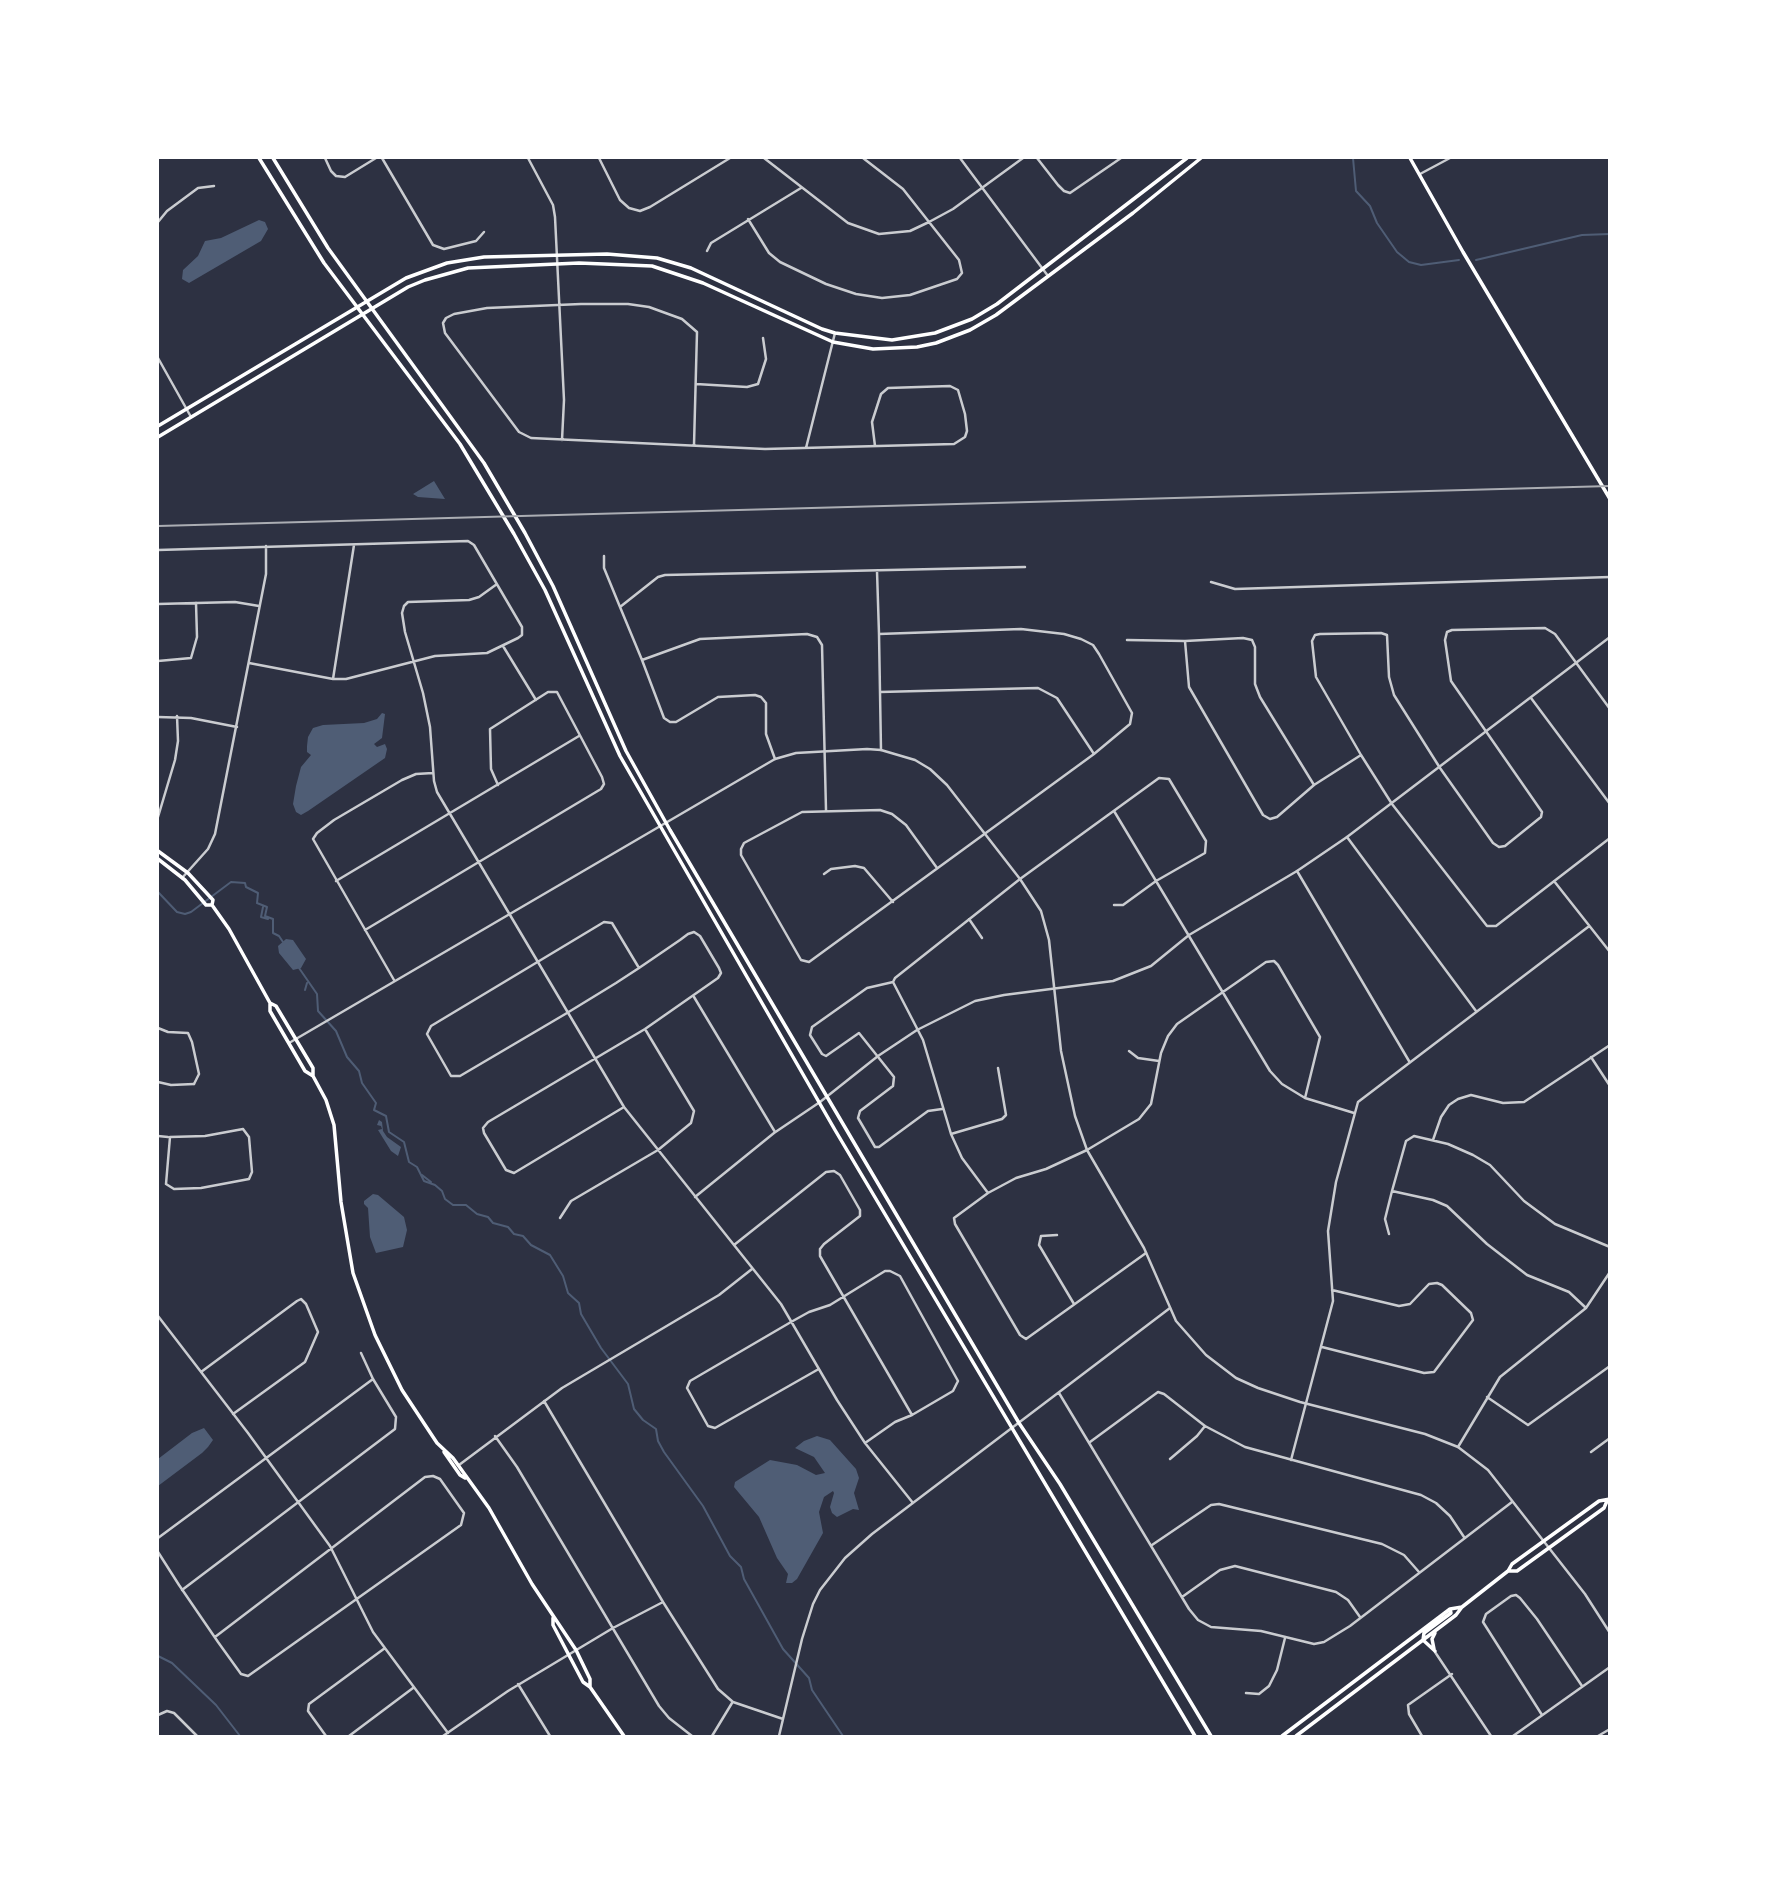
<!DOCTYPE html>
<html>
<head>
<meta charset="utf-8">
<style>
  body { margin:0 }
  #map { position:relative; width:1767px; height:1894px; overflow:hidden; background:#2d3142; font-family:Bitter,serif }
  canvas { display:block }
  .frame { position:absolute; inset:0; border:159px solid #fff; pointer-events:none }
</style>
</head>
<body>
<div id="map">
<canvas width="1767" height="1894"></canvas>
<div class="frame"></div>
</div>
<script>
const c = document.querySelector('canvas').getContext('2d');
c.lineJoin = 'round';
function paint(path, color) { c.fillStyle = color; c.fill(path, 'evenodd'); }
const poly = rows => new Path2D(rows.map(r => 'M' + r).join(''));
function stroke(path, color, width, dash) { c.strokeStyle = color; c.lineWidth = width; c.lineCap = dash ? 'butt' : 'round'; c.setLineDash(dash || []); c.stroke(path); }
paint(poly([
  [259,220,265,222,268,229,261,241,189,283,182,279,183,270,198,256,205,241,221,238],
  [434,481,445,499,418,497,413,494],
  [382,713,385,714,382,738,374,744,377,747,385,744,387,749,385,758,308,811,301,815,296,812,293,804,296,786,301,767,311,755,307,752,307,746,308,737,313,728,323,725,364,723,377,719],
  [286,939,293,940,306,959,301,968,293,970,279,953,278,946],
  [379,1120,382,1122,383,1131,387,1137,401,1147,398,1156,391,1151,378,1130,382,1129,381,1126,377,1125],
  [373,1194,378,1195,404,1217,407,1230,403,1247,376,1253,370,1237,368,1208,364,1204,364,1201],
  [204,1428,213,1440,208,1447,202,1453,158,1486,158,1459,192,1433],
  [817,1436,830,1440,856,1469,859,1478,854,1493,859,1510,853,1509,837,1517,832,1513,830,1507,834,1493,833,1491,824,1497,819,1512,823,1533,797,1579,792,1583,786,1583,788,1574,777,1558,759,1517,734,1487,735,1482,770,1460,797,1465,816,1475,825,1473,814,1457,795,1448,804,1441]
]), '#4f5d75');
stroke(poly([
  [1353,158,1356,191,1370,206,1377,223,1397,252,1409,262,1421,265,1459,260],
  [1476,260,1582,235,1610,234],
  [158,892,177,912,185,914,191,912,231,882,245,883,246,887,258,893,257,903,267,907,265,916,273,919,273,933,279,936,283,942],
  [263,907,261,917,268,919],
  [299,968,317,994,318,1011,336,1031,347,1057,359,1071,362,1083,376,1103,374,1110,386,1116,389,1132,404,1142,409,1162,417,1167,424,1181,435,1185,442,1191,445,1199,453,1205,466,1205,477,1214,488,1217,493,1223,508,1227,514,1234,523,1236,531,1245,550,1255,563,1276,568,1293,579,1303,581,1314,601,1348,628,1384,634,1409,643,1420,656,1429,658,1441,664,1452,703,1506,730,1556,741,1567,744,1579,783,1649,809,1678,812,1690,843,1736],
  [305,990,307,983],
  [422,1175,431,1182],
  [158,1656,172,1663,216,1705,240,1736]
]), '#4f5d75', 2);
stroke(poly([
  [325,158,331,171,336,176,345,177,376,158],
  [382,158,433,245,444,249,476,241,484,232],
  [528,158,553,205,555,217,564,400,562,440],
  [599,158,620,200,629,208,640,211,650,207,730,158],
  [764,158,848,223,879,234,910,231,929,222,953,209,1023,158],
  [1037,158,1058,185,1064,191,1070,193,1121,158],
  [1420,174,1450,158],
  [748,219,769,253,780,262,826,284,856,294,882,298,910,295,957,279,962,273,959,260,903,189,863,158],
  [158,222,167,211,198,188,214,186],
  [707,251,711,243,801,188],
  [696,384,747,387,758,384,766,359,763,338],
  [694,445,697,332,682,319,649,307,628,304,581,304,487,308,454,314,446,318,443,323,445,333,519,432,531,438,765,449,954,444,965,437,967,431,965,414,958,390,950,386,888,388,881,394,872,422,875,446],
  [806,448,835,333],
  [158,550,468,541,474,545,522,627,522,635,518,638,487,653,435,656,346,679,333,679,249,663],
  [604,556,604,568,620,607],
  [877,571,879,634],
  [1211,582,1235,589,1610,577],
  [497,584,479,597,469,600,408,602,404,606,402,613,405,632,423,693,430,727,434,781,437,792,624,1107,781,1304,837,1400,865,1443,913,1503],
  [158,604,235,602,259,606],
  [1127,640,1185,641,1243,638,1252,640,1255,647,1255,684,1260,697,1314,785],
  [1185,641,1189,687,1263,815,1270,819,1277,817,1314,785,1361,755],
  [503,646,536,700],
  [642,660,620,607,658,577,665,575,1025,567],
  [158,661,191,658,197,637,196,603],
  [333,679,354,545],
  [880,692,1038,688,1057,698,1094,754],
  [1531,698,1610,804],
  [1610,709,1555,634,1545,628,1452,630,1447,632,1445,640,1451,681,1542,812,1541,817,1505,846,1499,847,1493,843,1440,768,1394,695,1389,677,1387,635,1381,633,1320,634,1315,635,1312,641,1316,677,1361,755,1392,804,1487,926,1496,926,1610,838],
  [158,717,191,718,237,727],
  [881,750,879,634,1021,629,1064,634,1081,639,1093,645,1099,654,1132,713,1130,724,1094,754,809,962,801,960,741,855,741,849,744,843,802,812,880,810,892,814,906,825,937,868],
  [775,759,766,734,766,703,761,697,755,695,718,697,676,722,670,722,664,718,642,660,700,639,807,634,817,637,822,645,826,810],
  [1114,811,1270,1071,1282,1084,1305,1098,1354,1113],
  [158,817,175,760,178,741,177,716],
  [1347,837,1476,1011],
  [1297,871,1409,1061],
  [824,874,831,869,855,866,864,868,893,902],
  [182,878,208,849,215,834,266,574,266,546],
  [336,881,579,736],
  [1554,881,1610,952],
  [969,919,982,938],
  [365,930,601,789,604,784,602,777,557,692,548,692,490,729,491,769,498,785],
  [394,980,313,839,317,833,334,820,402,780,416,774,433,773],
  [893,982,867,988,812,1027,810,1035,822,1054,826,1056,859,1033,894,1077,893,1086,860,1111,858,1118,875,1147,879,1147,928,1111,942,1109],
  [694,997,775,1132],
  [158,1028,168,1032,188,1033,192,1042,199,1074,194,1084],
  [1129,1051,1138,1058,1159,1061],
  [1591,1057,1610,1086],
  [624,1107,514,1173,506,1170,484,1133,483,1128,488,1122,645,1029,718,978,721,973,719,968,700,936,694,932,688,934,680,940,639,968,616,983,567,1013,460,1076,451,1076,427,1034,431,1026,604,922,612,923,639,968],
  [243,1129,249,1137,252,1172,249,1179,201,1188,174,1189,166,1184,170,1137,205,1136,243,1129],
  [951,1134,1002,1119,1006,1115,998,1068],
  [158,1136,168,1137],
  [1433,1140,1441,1117,1449,1105,1458,1099,1471,1095,1503,1103,1524,1102,1610,1045],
  [1392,1191,1433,1200,1447,1206,1487,1244,1527,1275,1569,1292,1586,1308],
  [988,1193,962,1158,951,1134,923,1040,893,982,895,978,1020,879,1159,778,1169,779,1206,841,1205,853,1156,881,1123,905,1114,905],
  [695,1197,774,1133,820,1102],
  [560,1218,571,1201,658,1150,691,1123,694,1111,645,1029],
  [1389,1234,1385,1219,1392,1191,1406,1141,1414,1136,1448,1144,1473,1155,1490,1165,1524,1201,1555,1224,1610,1247],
  [1057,1235,1041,1236,1039,1245,1074,1304],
  [734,1245,826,1172,834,1171,840,1175,860,1210,860,1216,824,1244,820,1249,820,1256,912,1415],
  [1146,1253,1026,1339,1020,1335,955,1224,954,1218,988,1193,1016,1178,1046,1169,1087,1150,1139,1119,1151,1104,1161,1053,1168,1036,1177,1024,1266,962,1274,961,1278,965,1320,1037,1305,1098],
  [158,1316,248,1433,330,1546,373,1632,448,1733],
  [1322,1347,1424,1373,1434,1372,1473,1320,1471,1313,1442,1285,1437,1283,1429,1284,1410,1304,1399,1306,1332,1290],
  [817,1370,715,1428,708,1426,687,1388,690,1381,791,1322,809,1312,830,1305,885,1271,890,1271,900,1276,958,1381,953,1391,912,1415,895,1422,865,1443],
  [201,1372,297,1301,301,1299,306,1304,318,1332,305,1362,233,1414],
  [1059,1393,1189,1609,1198,1620,1211,1627,1261,1631,1314,1644,1324,1642,1350,1626,1512,1502],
  [1487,1397,1528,1425,1610,1366],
  [544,1401,663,1602,718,1689,733,1702,783,1719],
  [495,1436,517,1467,659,1706,669,1718,692,1736],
  [1090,1442,1158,1392,1164,1394,1205,1426,1245,1447,1421,1495,1436,1503,1450,1516,1464,1537],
  [1458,1447,1500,1377,1586,1308,1610,1272],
  [1591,1452,1610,1438],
  [1170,1459,1197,1436,1205,1426],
  [1291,1460,1333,1301,1328,1231,1336,1182,1358,1102,1588,927],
  [459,1465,562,1388,719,1295,752,1269],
  [158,1538,373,1379],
  [1152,1545,1211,1505,1219,1504,1382,1544,1404,1555,1419,1572],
  [158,1552,179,1585,218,1642,241,1674,248,1676,461,1525,464,1513,440,1479,433,1476,425,1477,215,1637],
  [182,1590,395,1429,396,1417,373,1379,361,1353],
  [1182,1597,1220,1570,1235,1566,1336,1592,1348,1600,1360,1617],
  [1435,1652,1491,1736],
  [518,1684,550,1736],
  [1246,1693,1259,1694,1269,1686,1277,1670,1285,1638],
  [158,1715,167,1711,174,1713,197,1736],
  [1542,1715,1483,1622,1486,1614,1511,1596,1516,1595,1520,1598,1537,1619,1582,1686],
  [326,1736,308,1711,309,1704,385,1648],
  [349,1736,413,1688],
  [443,1736,508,1691,613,1628,663,1602],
  [712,1736,732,1703],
  [779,1736,802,1639,813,1604,820,1590,845,1558,872,1534,1170,1308],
  [1422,1736,1409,1714,1408,1705,1452,1674],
  [1513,1736,1610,1667],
  [1598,1736,1610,1729]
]), '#caccd0', 2.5);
stroke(poly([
  [960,158,1048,276],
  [158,358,191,417],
  [289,1043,775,759,796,753,867,749,881,750,915,760,930,769,947,785,1020,879,1041,911,1049,940,1061,1051,1075,1116,1087,1150,1144,1248,1176,1321,1206,1355,1236,1378,1258,1388,1300,1402,1425,1434,1458,1447,1488,1470,1585,1594,1610,1633],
  [158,1082,171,1085,194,1084],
  [820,1102,878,1056,917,1030,975,1001,1004,995,1113,981,1151,966,1189,935,1297,871,1347,837,1610,637]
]), '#caccd0', 2.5);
stroke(poly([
  [259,158,324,263,460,444,514,534,545,590,620,756,835,1130,1195,1736],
  [273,158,328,248,484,463,525,533,553,586,626,751,670,830,1019,1423,1060,1484,1211,1736],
  [1410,158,1463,252,1610,499],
  [158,426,406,278,447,263,484,257,607,254,657,258,691,268,822,329,835,333,892,340,935,333,972,319,997,304,1187,158],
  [158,437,408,287,425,280,468,268,579,263,652,266,703,283,833,342,873,349,917,347,936,343,970,330,996,315,1133,213,1201,158],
  [158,851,188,873,213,900,212,905,229,929,270,1003,270,1011,305,1071,313,1076],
  [158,859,185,880,206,905,212,905],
  [270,1003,276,1006,313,1068,313,1076,326,1100,334,1125,341,1202,353,1273,375,1335,402,1390,437,1443,453,1458,489,1508,532,1584,576,1650,590,1679,590,1687],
  [444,1452,460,1475,465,1478],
  [1508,1571,1517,1571,1604,1508,1607,1501],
  [553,1618,553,1625,583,1682,590,1687,624,1736],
  [1434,1649,1432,1639,1435,1633],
  [1435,1651,1423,1640,1424,1633,1451,1613,1450,1609],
  [1282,1736,1450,1609,1462,1607],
  [1296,1736,1456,1615,1462,1607,1508,1571,1512,1564,1599,1501,1610,1499]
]), '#fff', 3.5);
stroke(poly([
  [158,526,1610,486]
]), '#abadb3', 2);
</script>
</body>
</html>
